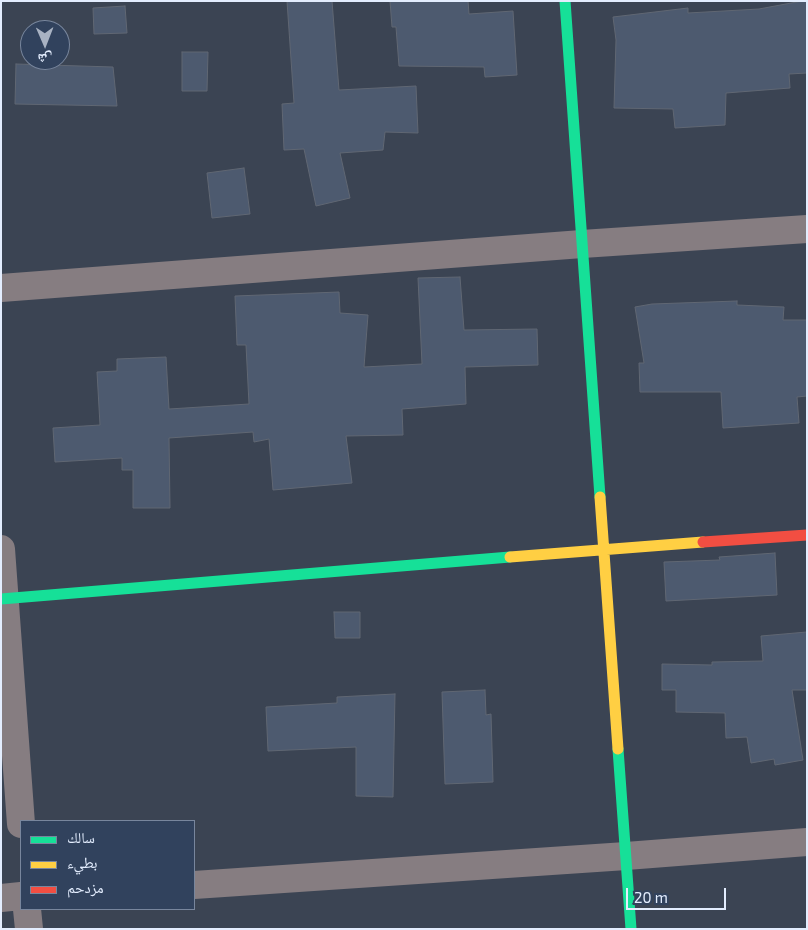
<!DOCTYPE html>
<html>
<head>
<meta charset="utf-8">
<style>
  body { margin:0 }
  #map { position:relative; width:808px; height:930px; overflow:hidden; background:#3b4453; font-family:"Exo 2","Noto Naskh Arabic",sans-serif }
  canvas { display:block }
  .frame { position:absolute; inset:0; border:2px solid #e3edfe; pointer-events:none }
  .legend { position:absolute; left:20px; top:820px; width:175px; height:90px; box-sizing:border-box; background:#31425d; border:1px solid #78869d; margin:0; padding:6px 9px; list-style:none; font-size:15px; color:#e3edfe }
  .legend li { display:flex; align-items:center; gap:10px; height:25px }
  .legend b { width:25px; border:1px solid #78869d }
  .north { position:absolute; left:20px; top:20px; width:50px; height:50px; box-sizing:border-box; background:#31425d; border:1px solid #78869d; border-radius:50%; rotate:179deg; font-size:14px; font-weight:700; line-height:20px; text-align:center; color:#e3edfe }
  .north::after { content:''; display:block; margin:auto; width:18px; height:22px; background:#a8b2c2; clip-path:polygon(50% 0,100% 100%,50% 72%,0 100%) }
  .scale { position:absolute; left:626px; top:888px; width:100px; height:22px; box-sizing:border-box; border:2px solid #e3edfe; border-top:0; padding-left:6px; font-size:15px; line-height:18px; white-space:nowrap; color:#e3edfe; -webkit-text-stroke:4px #31425d; paint-order:stroke }
</style>
</head>
<body>
<div id="map">
<canvas width="808" height="930"></canvas>
<div class="frame"></div>
<ul class="legend">
<li><b style="height:6px;background:#16e098"></b>سالك</li>
<li><b style="height:6px;background:#ffcf43"></b>بطيء</li>
<li><b style="height:6px;background:#f24e42"></b>مزدحم</li>
</ul>
<div class="north">ش</div>
<div class="scale">20 m</div>
</div>
<script>
const c = document.querySelector('canvas').getContext('2d');
c.lineJoin = 'round';
function paint(path, color) { c.fillStyle = color; c.fill(path, 'evenodd'); }
const poly = rows => new Path2D(rows.map(r => 'M' + r).join(''));
function stroke(path, color, width, dash) { c.strokeStyle = color; c.lineWidth = width; c.lineCap = dash ? 'butt' : 'round'; c.setLineDash(dash || []); c.stroke(path); }
const building = poly([
  [287,1,332,1,339,90,416,86,418,133,385,132,383,150,340,153,350,198,316,206,304,149,284,150,282,104,294,103,287,1],
  [390,1,468,1,469,14,513,11,517,75,485,77,484,67,399,66,396,27,392,27,390,1],
  [802,1,807,1,807,73,789,74,790,88,726,93,725,125,675,128,673,109,614,108,616,40,613,17,688,8,688,13,759,9,802,1],
  [125,6,127,33,94,34,93,8,125,6],
  [182,52,208,52,207,91,182,91,182,52],
  [16,64,113,67,117,106,15,104,16,64],
  [244,168,250,214,212,218,207,173,244,168],
  [460,277,464,330,537,329,538,365,465,367,466,404,402,409,403,435,346,436,352,483,273,490,269,439,254,442,253,432,169,438,170,508,133,508,133,470,122,470,122,458,55,462,53,428,100,425,97,372,117,371,117,359,166,357,169,409,249,404,246,345,237,345,235,296,339,292,340,313,368,315,364,367,422,364,418,278,460,277],
  [737,301,737,305,784,307,783,320,807,320,807,396,797,397,799,423,723,428,721,392,640,392,639,363,644,363,635,307,652,304,737,301],
  [775,553,777,595,666,601,664,562,720,560,719,557,775,553],
  [334,612,360,612,360,638,335,638,334,612],
  [807,632,807,690,792,690,803,760,775,765,774,759,751,763,747,737,726,738,725,713,676,712,676,690,662,690,662,664,712,665,712,662,763,661,761,636,807,632],
  [485,690,486,715,491,714,493,782,445,784,442,692,485,690],
  [395,694,393,797,356,796,356,747,268,751,266,707,337,703,337,697,395,694]
]);
paint(building, '#4d5a6f');
stroke(building, '#606773', 1);
stroke(poly([
  [1,288,582,244,807,229],
  [1,549,21,824],
  [194,885,626,856,807,842],
  [1,898,21,896],
  [27,909,29,929]
]), '#867d81', 28);
stroke(poly([
  [565,1,600,497],
  [1,599,510,557],
  [618,749,631,929]
]), '#16e098', 11);
stroke(poly([
  [600,497,618,749],
  [510,557,703,542]
]), '#ffcf43', 11);
stroke(poly([
  [703,542,807,535]
]), '#f24e42', 11);
</script>
</body>
</html>
